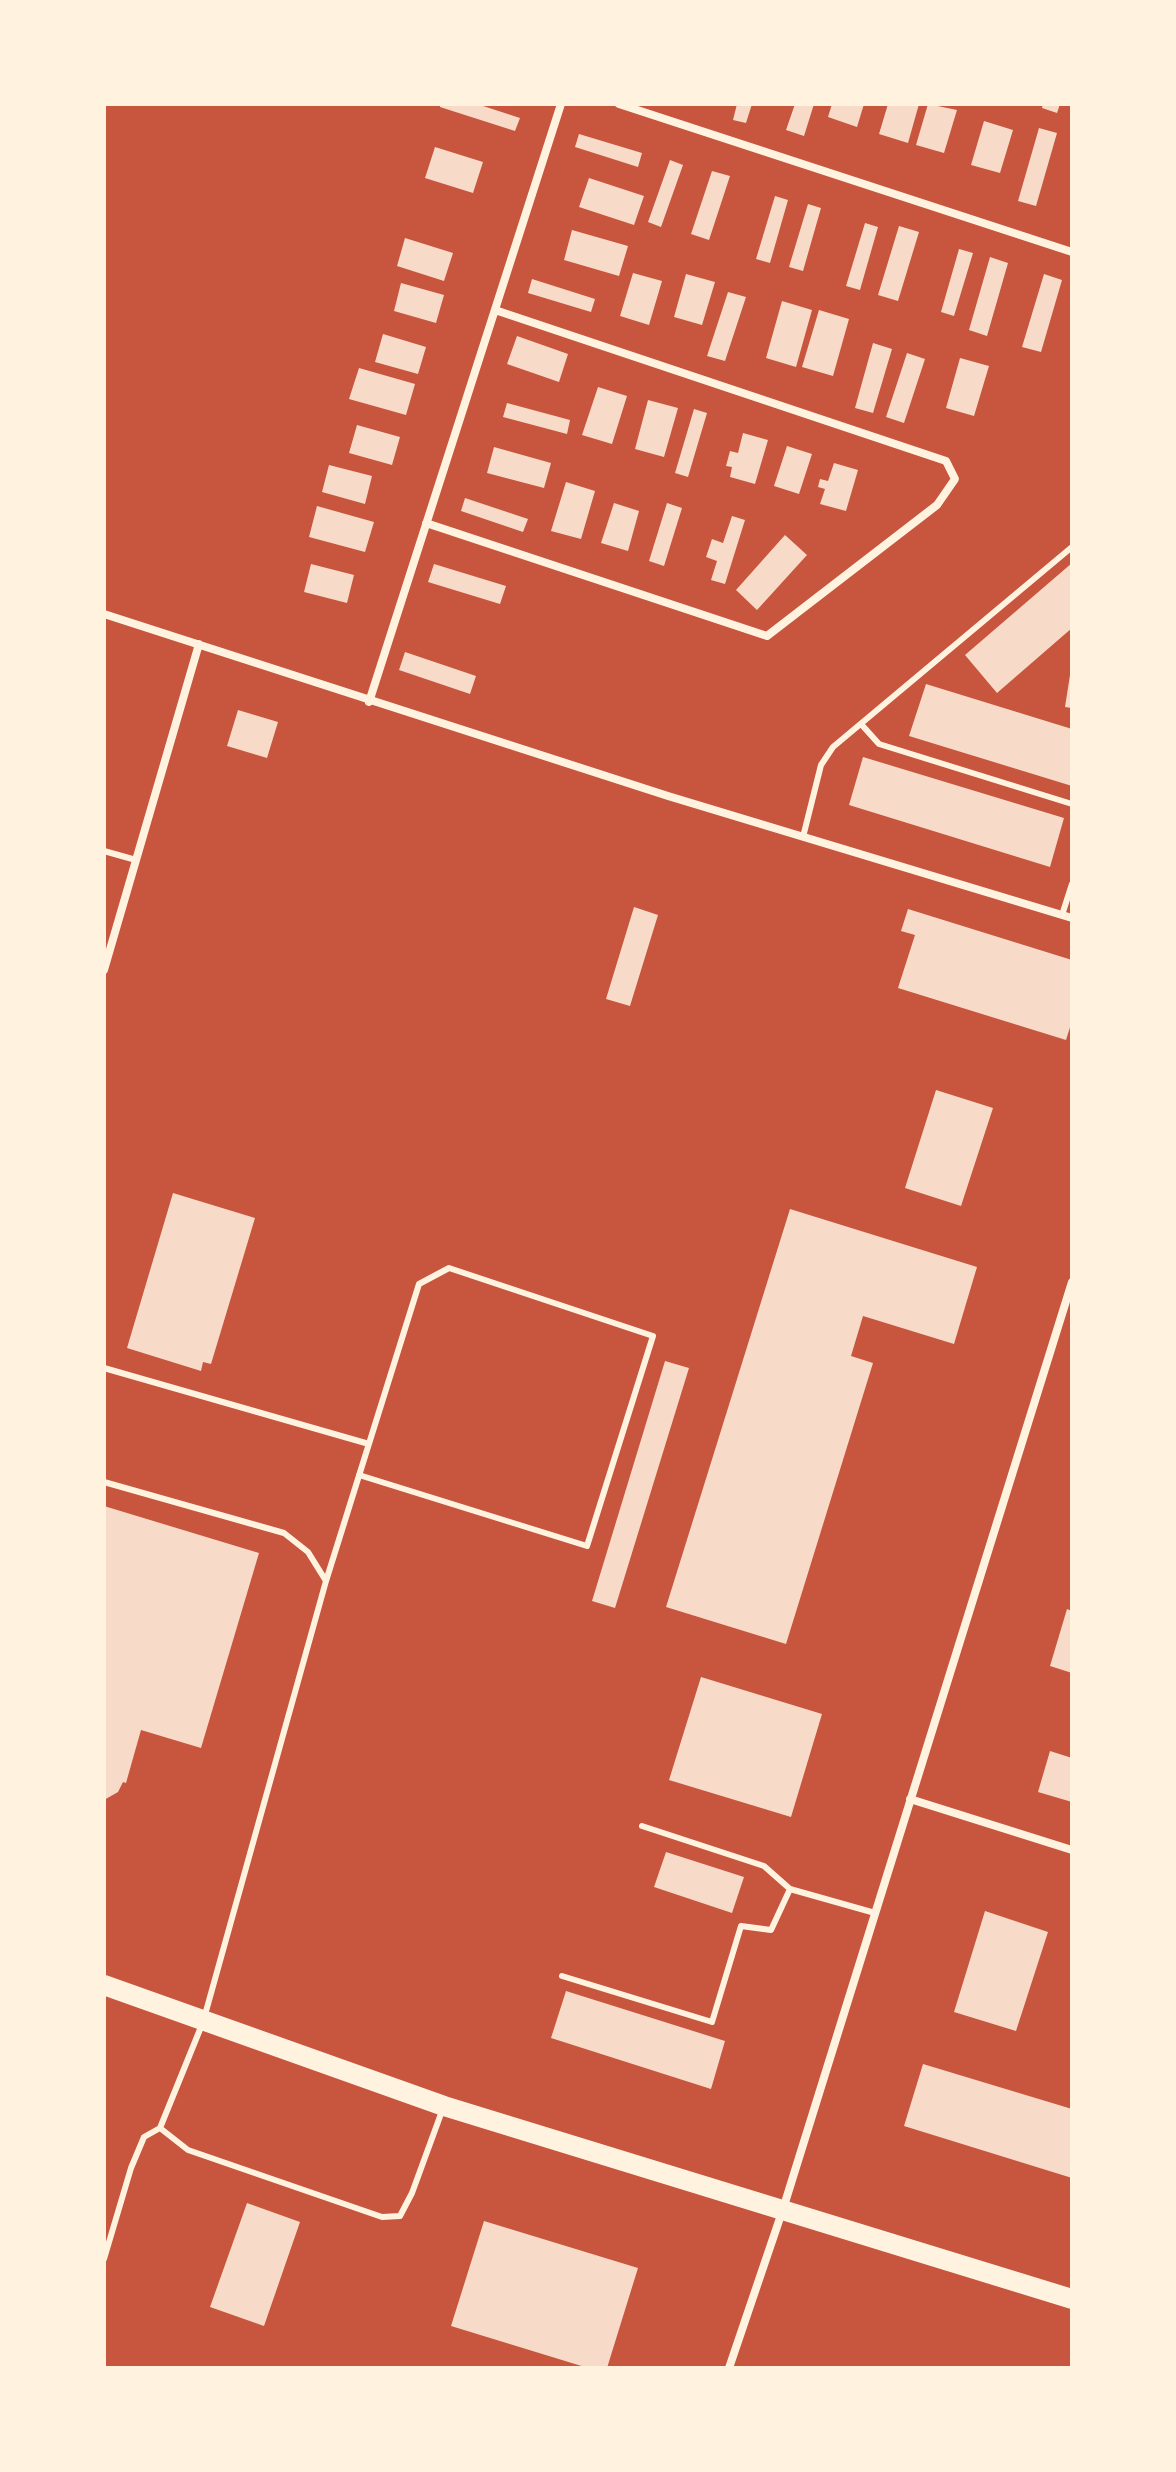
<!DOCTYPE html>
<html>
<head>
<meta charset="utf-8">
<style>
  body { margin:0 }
  #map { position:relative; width:1176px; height:2472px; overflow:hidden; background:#c8553d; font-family:"Sofia Sans Condensed",sans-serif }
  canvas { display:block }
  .frame { position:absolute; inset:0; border:106px solid #fff3e0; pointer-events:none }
</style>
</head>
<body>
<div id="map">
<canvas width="1176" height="2472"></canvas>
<div class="frame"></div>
</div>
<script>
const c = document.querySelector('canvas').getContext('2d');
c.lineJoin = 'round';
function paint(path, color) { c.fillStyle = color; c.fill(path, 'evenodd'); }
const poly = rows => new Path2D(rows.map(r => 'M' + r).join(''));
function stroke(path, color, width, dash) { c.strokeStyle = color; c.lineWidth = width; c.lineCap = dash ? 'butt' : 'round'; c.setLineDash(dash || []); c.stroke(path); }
paint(poly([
  [440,104,477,104,520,118,515,131,440,107],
  [737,104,752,104,746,123,733,120],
  [795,104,814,104,804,136,786,130],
  [832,104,864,104,857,127,828,117],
  [888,104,919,104,908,143,879,134],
  [928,104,957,110,944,153,916,145],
  [1043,104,1060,104,1057,113,1042,108],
  [984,121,1013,130,1000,173,971,165],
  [1039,128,1057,133,1036,206,1018,201],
  [579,134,642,153,638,167,575,147],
  [435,147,483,162,473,193,425,178],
  [670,160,683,165,661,227,648,222],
  [712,171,730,176,709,240,691,234],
  [589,178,644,196,634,225,579,207],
  [775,196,788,200,770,263,756,259],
  [808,204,821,208,803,271,789,267],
  [865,223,878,227,860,290,846,286],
  [899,226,919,232,898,301,878,295],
  [572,230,628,246,619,276,564,260],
  [405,238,453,253,444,281,397,266],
  [959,249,973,253,954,316,941,312],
  [990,257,1008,263,987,336,969,330],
  [633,273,662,281,649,325,620,316],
  [686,274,715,282,702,325,674,317],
  [1044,274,1062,280,1041,352,1022,347],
  [532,279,595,299,591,312,528,293],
  [401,283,444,295,436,323,394,311],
  [728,292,746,297,725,361,707,356],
  [782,301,812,310,796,367,766,358],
  [819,310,849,319,833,376,802,367],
  [383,334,426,347,418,374,375,362],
  [517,336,568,354,559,382,507,364],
  [873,343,892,349,873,413,855,408],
  [907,353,925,359,904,423,886,417],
  [960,358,989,366,974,416,946,408],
  [359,368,415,384,406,415,349,399],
  [598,387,627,396,612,444,582,435],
  [648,400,678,408,664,457,635,449],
  [507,403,570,420,567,434,503,417],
  [694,409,707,413,688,477,675,473],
  [357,425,400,437,392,465,349,453],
  [743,433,768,440,755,484,730,477,732,467,726,466,730,451,738,453],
  [787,446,812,454,799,494,774,486],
  [494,447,551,463,544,488,487,473],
  [834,463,858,470,846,511,820,504,825,489,818,487,820,479,828,481],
  [329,465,372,476,365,504,322,492],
  [566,482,595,491,581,539,551,531],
  [465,498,528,519,523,532,461,511],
  [614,503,639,511,628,551,601,543],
  [667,503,682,508,664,566,649,561],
  [317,506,374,522,365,552,309,537],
  [732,516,745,520,725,584,711,580,717,561,706,557,712,539,723,543],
  [785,535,807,555,757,610,736,590],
  [1072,563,1072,628,997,693,965,655],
  [311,564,354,575,347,603,304,592],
  [434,564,506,586,500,604,428,582],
  [405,652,476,676,470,694,399,670],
  [1070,675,1072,676,1072,708,1065,707],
  [926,684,1072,729,1072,786,909,736],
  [238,710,278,722,267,758,227,746],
  [863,757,1064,818,1050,867,849,805],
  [634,907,658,915,630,1006,606,999],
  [908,909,1072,960,1072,1021,1066,1040,898,988,915,935,901,931],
  [936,1090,993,1108,961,1206,905,1188],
  [173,1193,255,1218,211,1364,203,1362,201,1371,127,1348],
  [790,1209,977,1267,954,1344,863,1316,851,1356,873,1363,786,1644,666,1607],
  [665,1361,689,1368,615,1608,592,1601],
  [104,1506,259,1553,201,1748,141,1730,126,1783,123,1782,118,1792,104,1800],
  [1067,1609,1072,1611,1072,1673,1050,1666],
  [701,1677,822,1714,791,1817,669,1780],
  [1050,1751,1072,1758,1072,1802,1038,1792],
  [666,1852,744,1877,732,1913,654,1887],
  [985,1911,1048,1932,1016,2031,954,2012],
  [566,1991,725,2041,711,2089,551,2038],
  [923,2064,1072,2109,1072,2178,904,2126],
  [247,2203,300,2222,264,2326,210,2307],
  [484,2221,638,2268,607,2368,588,2368,451,2326]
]), '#f7dbc8');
stroke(poly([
  [861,724,879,744,1072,804],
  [803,837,821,765,833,747,1072,547],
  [104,851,136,860],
  [1062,915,1072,884],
  [104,1368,369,1444],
  [104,1482,284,1533,308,1552,326,1581,203,2022,160,2128,144,2137,131,2168,104,2259],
  [326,1581,419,1284,449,1268,653,1336,587,1546,359,1475],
  [642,1826,764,1866,790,1889],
  [562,1976,712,2022,741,1926,771,1930,790,1889,875,1913],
  [160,2128,188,2150,382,2217,400,2216,412,2193,442,2111]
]), '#fff3e0', 6);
stroke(poly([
  [619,104,1072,252],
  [426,523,767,636,937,505,955,479,946,461,495,310],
  [104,614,668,796,1072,918],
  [369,702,561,104],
  [104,970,199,644],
  [910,1799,1072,1850],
  [729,2368,783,2209,1072,1282]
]), '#fff3e0', 8);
stroke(poly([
  [104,1985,444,2106,1072,2299]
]), '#fff3e0', 20);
</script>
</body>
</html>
